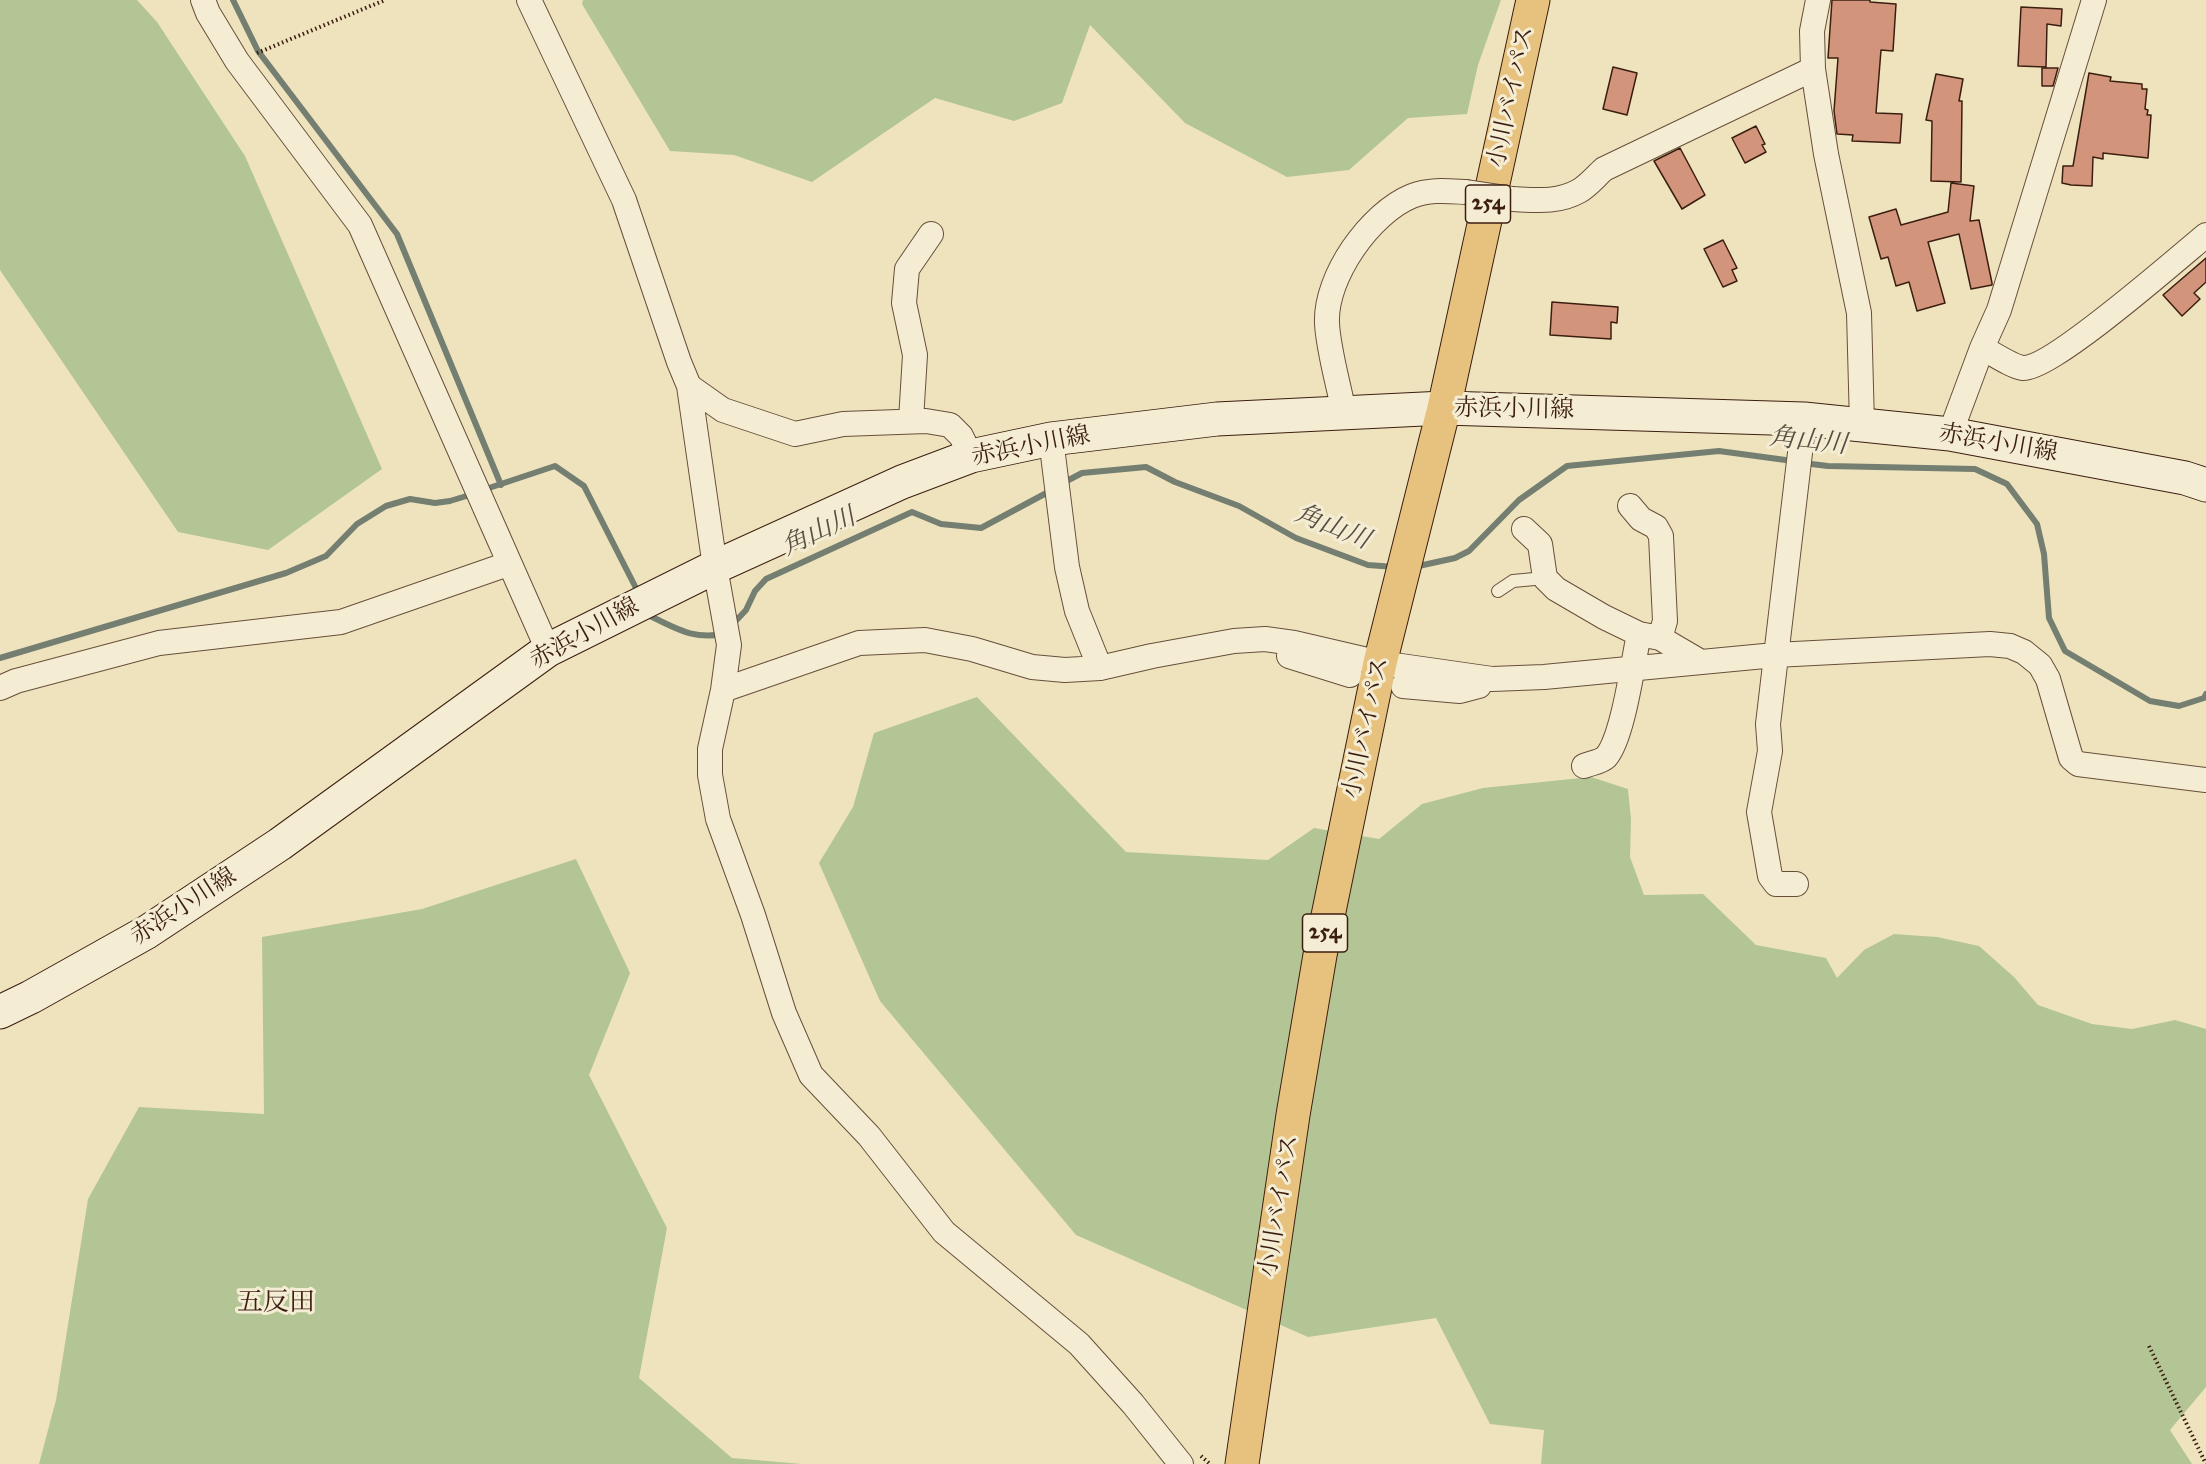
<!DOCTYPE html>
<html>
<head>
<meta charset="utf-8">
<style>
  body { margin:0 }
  canvas { display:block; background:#eee3bd }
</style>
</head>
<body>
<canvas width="2206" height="1464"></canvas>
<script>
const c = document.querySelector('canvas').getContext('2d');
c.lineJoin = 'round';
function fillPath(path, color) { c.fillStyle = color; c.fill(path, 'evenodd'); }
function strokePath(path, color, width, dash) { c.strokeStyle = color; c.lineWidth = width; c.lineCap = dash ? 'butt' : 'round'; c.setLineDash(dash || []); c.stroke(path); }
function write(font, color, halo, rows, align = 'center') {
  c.font = font + ' "IM FELL Great Primer","Noto Serif JP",serif'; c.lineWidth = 6; c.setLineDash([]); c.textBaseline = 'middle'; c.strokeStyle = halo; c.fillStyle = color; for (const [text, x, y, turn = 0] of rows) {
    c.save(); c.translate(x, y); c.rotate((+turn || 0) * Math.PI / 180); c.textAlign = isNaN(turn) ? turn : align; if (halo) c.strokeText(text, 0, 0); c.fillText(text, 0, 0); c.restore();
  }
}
const green = new Path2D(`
  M0,0H137L157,22L245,156L382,469L268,550L178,532L0,270Z
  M583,0H1501L1478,65L1467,114L1408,118L1349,170L1287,177L1185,123L1090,25L1062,103L1014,121L935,98L812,182L734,155L670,151L582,4Z
  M977,697L1126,852L1268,860L1314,828L1379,839L1422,804L1483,788L1591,777L1628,789L1631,819L1630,857L1644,895L1703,894L1756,945L1826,958L1837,978L1864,950L1894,934L1937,937L1979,946L2014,977L2038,1005L2092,1024L2132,1029L2175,1020L2206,1029V1387L2170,1430L2192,1464H1541L1544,1430L1490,1424L1436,1318L1308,1337L1076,1235L880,1001L819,863L853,807L874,733Z
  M576,859L630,973L589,1075L667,1228L639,1378L732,1458L802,1464H39L56,1400L88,1199L139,1107L264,1114L262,937L422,909Z`);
const stream = new Path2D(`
  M233,0L258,51L397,234L501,485
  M1803,463L1828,466L1975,469L2007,484L2037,524L2044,554L2049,618L2065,651L2150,701L2179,706L2204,698L2206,694
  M1063,483L1082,473L1146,467L1175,482L1239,506L1296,538L1368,565L1395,567
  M483,490L555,466L584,486L639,594
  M1414,567L1455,558L1469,551L1519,500L1567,466L1719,451L1793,461
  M648,611L650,616C676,628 693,640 723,634
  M732,625L746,610L755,591L766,579L912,512L941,524L981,528L1052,490
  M0,658L286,573L326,556L357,524L386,506L410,499L435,503L450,501L473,494`);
const building = new Path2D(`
  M1832,0H1870V2L1896,4L1893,51L1881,50L1876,113L1902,114L1900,143L1852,141L1853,135L1837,134L1834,111L1838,58H1828Z
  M2021,7L2062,9L2061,26L2047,24L2046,67L2018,66Z
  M1613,67L1637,73L1627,115L1603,109Z
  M2042,68H2058L2053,86H2042Z
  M2089,73L2111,77L2110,81L2142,84V89H2147L2145,109L2148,110L2147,115H2151L2148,158L2103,153V159L2093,157L2092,186L2071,185L2062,183L2063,166H2073Z
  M1936,74L1963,79L1959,101H1962L1961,182L1931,181L1932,121L1926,120Z
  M1756,126L1765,144L1762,145L1766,152L1745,163L1732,138Z
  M1680,148L1705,195L1682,209L1654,161Z
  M1951,183L1974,186L1970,221L1979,220L1992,283V285L1971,289L1959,234L1928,242L1945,303L1917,311L1909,282L1896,286L1888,257L1881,259L1869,217L1896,209L1901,225L1948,212Z
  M1723,240L1737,268L1732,270L1737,281L1723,287L1704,249Z
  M2206,258V282L2194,293L2200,299L2182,316L2163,295Z
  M1552,302L1618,307L1617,323L1611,322V339L1550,335Z`);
const path = new Path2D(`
  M257,53L385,0
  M2149,1346L2206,1464
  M1201,1456L1210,1464`);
const service = new Path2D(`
  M1498,591L1513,581L1545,578`);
const minor = new Path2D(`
  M203,0L208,13L237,61L360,225L548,650
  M529,0L624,200L679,362L689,386L723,410L795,434L843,424L926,421L950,425L961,436L971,456
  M1818,0L1812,31L1813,69L1826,154L1859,313L1862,424
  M1513,199C1535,200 1558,203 1579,191C1588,186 1596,176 1604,169L1813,69
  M1982,348C1992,353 2013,367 2023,368C2052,369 2177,259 2206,235
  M689,386L715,567L729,645L723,690L710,749V775L718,819L753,915L784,1013L811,1075L869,1136L944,1232L1079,1344L1133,1404L1181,1464
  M1344,413C1339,386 1328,349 1327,323C1325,277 1370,213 1412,196C1430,189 1447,191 1466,192
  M911,420L915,355L904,303L907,269L931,234
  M1950,434L1982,348L1999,310L2094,0
  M1051,439L1067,567L1077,611L1100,668
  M1630,506L1641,519L1656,527L1661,536L1665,621L1660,638
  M1524,529L1540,544L1545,578L1556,589L1604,617L1639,634L1660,638L1701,662
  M1289,656L1350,675
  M1403,686L1460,691L1479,686
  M0,688L16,681L159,643L341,622L508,564
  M723,690L859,643L925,640L972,649L1032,667L1065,670L1100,668L1152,656L1234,641L1265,639L1294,643L1380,663L1492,679L1544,677L1775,655L1990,644L2010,646L2024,652L2040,665L2048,679L2071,758L2078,764L2206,780
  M1584,766C1591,763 1601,762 1606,757C1623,738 1633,662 1639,634
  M1796,884H1776L1770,876L1759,812L1770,751L1768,724L1804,419`);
const secondary = new Path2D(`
  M0,1012L31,997L147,932L280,844L548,650L715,567L902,482L971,456L1051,439L1217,419L1444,408L1804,419L1950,434L2185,478L2206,485`);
const trunk = new Path2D(`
  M1242,1464L1293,1115L1320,955L1346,828L1380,663L1444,408L1533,0`);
const minorBridge = new Path2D(`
  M1466,192L1513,199`);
const shields = [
  [1488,204,45],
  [1325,933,45]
];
const shieldNames = [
  ["254",1488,204],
  ["254",1325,933]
];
const streetNames = [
  ["小川バイパス",1512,97,-78],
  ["赤浜小川線",1514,410,1],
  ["赤浜小川線",1998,444,10],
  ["赤浜小川線",1031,447,-11],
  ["赤浜小川線",585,634,-29],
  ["小川バイパス",1367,728,-78],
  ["赤浜小川線",184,907,-33],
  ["小川バイパス",1280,1206,-81]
];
const waterNames = [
  ["角山川",1808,442,6],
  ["角山川",1332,528,22],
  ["角山川",819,533,-25]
];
const neighbourhoodNames = [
  ["五反田",276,1304]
];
fillPath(green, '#b4c595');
strokePath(stream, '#747e71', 6);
fillPath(building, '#d2957c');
strokePath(building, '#3c1e10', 1.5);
strokePath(service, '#684f3b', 14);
strokePath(minor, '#684f3b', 26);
strokePath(secondary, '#3c1e10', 35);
strokePath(trunk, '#3c1e10', 35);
strokePath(path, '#3c1e10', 4, [1.5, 3]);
strokePath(service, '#f4edd4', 12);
strokePath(minor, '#f4edd4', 24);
strokePath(secondary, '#f4edd4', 33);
strokePath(trunk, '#e7c27e', 33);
strokePath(minorBridge, '#684f3b', 26, []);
strokePath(minorBridge, '#f4edd4', 24);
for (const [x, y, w] of shields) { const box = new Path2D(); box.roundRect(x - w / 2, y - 19, w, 38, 4.5); c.fillStyle = '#f4edd4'; c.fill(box); strokePath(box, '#3c1e10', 1.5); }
write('bold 22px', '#3c1e10', null, shieldNames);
write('24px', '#3c1e10', '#f4edd4', streetNames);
write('italic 26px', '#584e41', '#f4edd4', waterNames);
write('26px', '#3c1e10', '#f4edd4', neighbourhoodNames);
</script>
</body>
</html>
